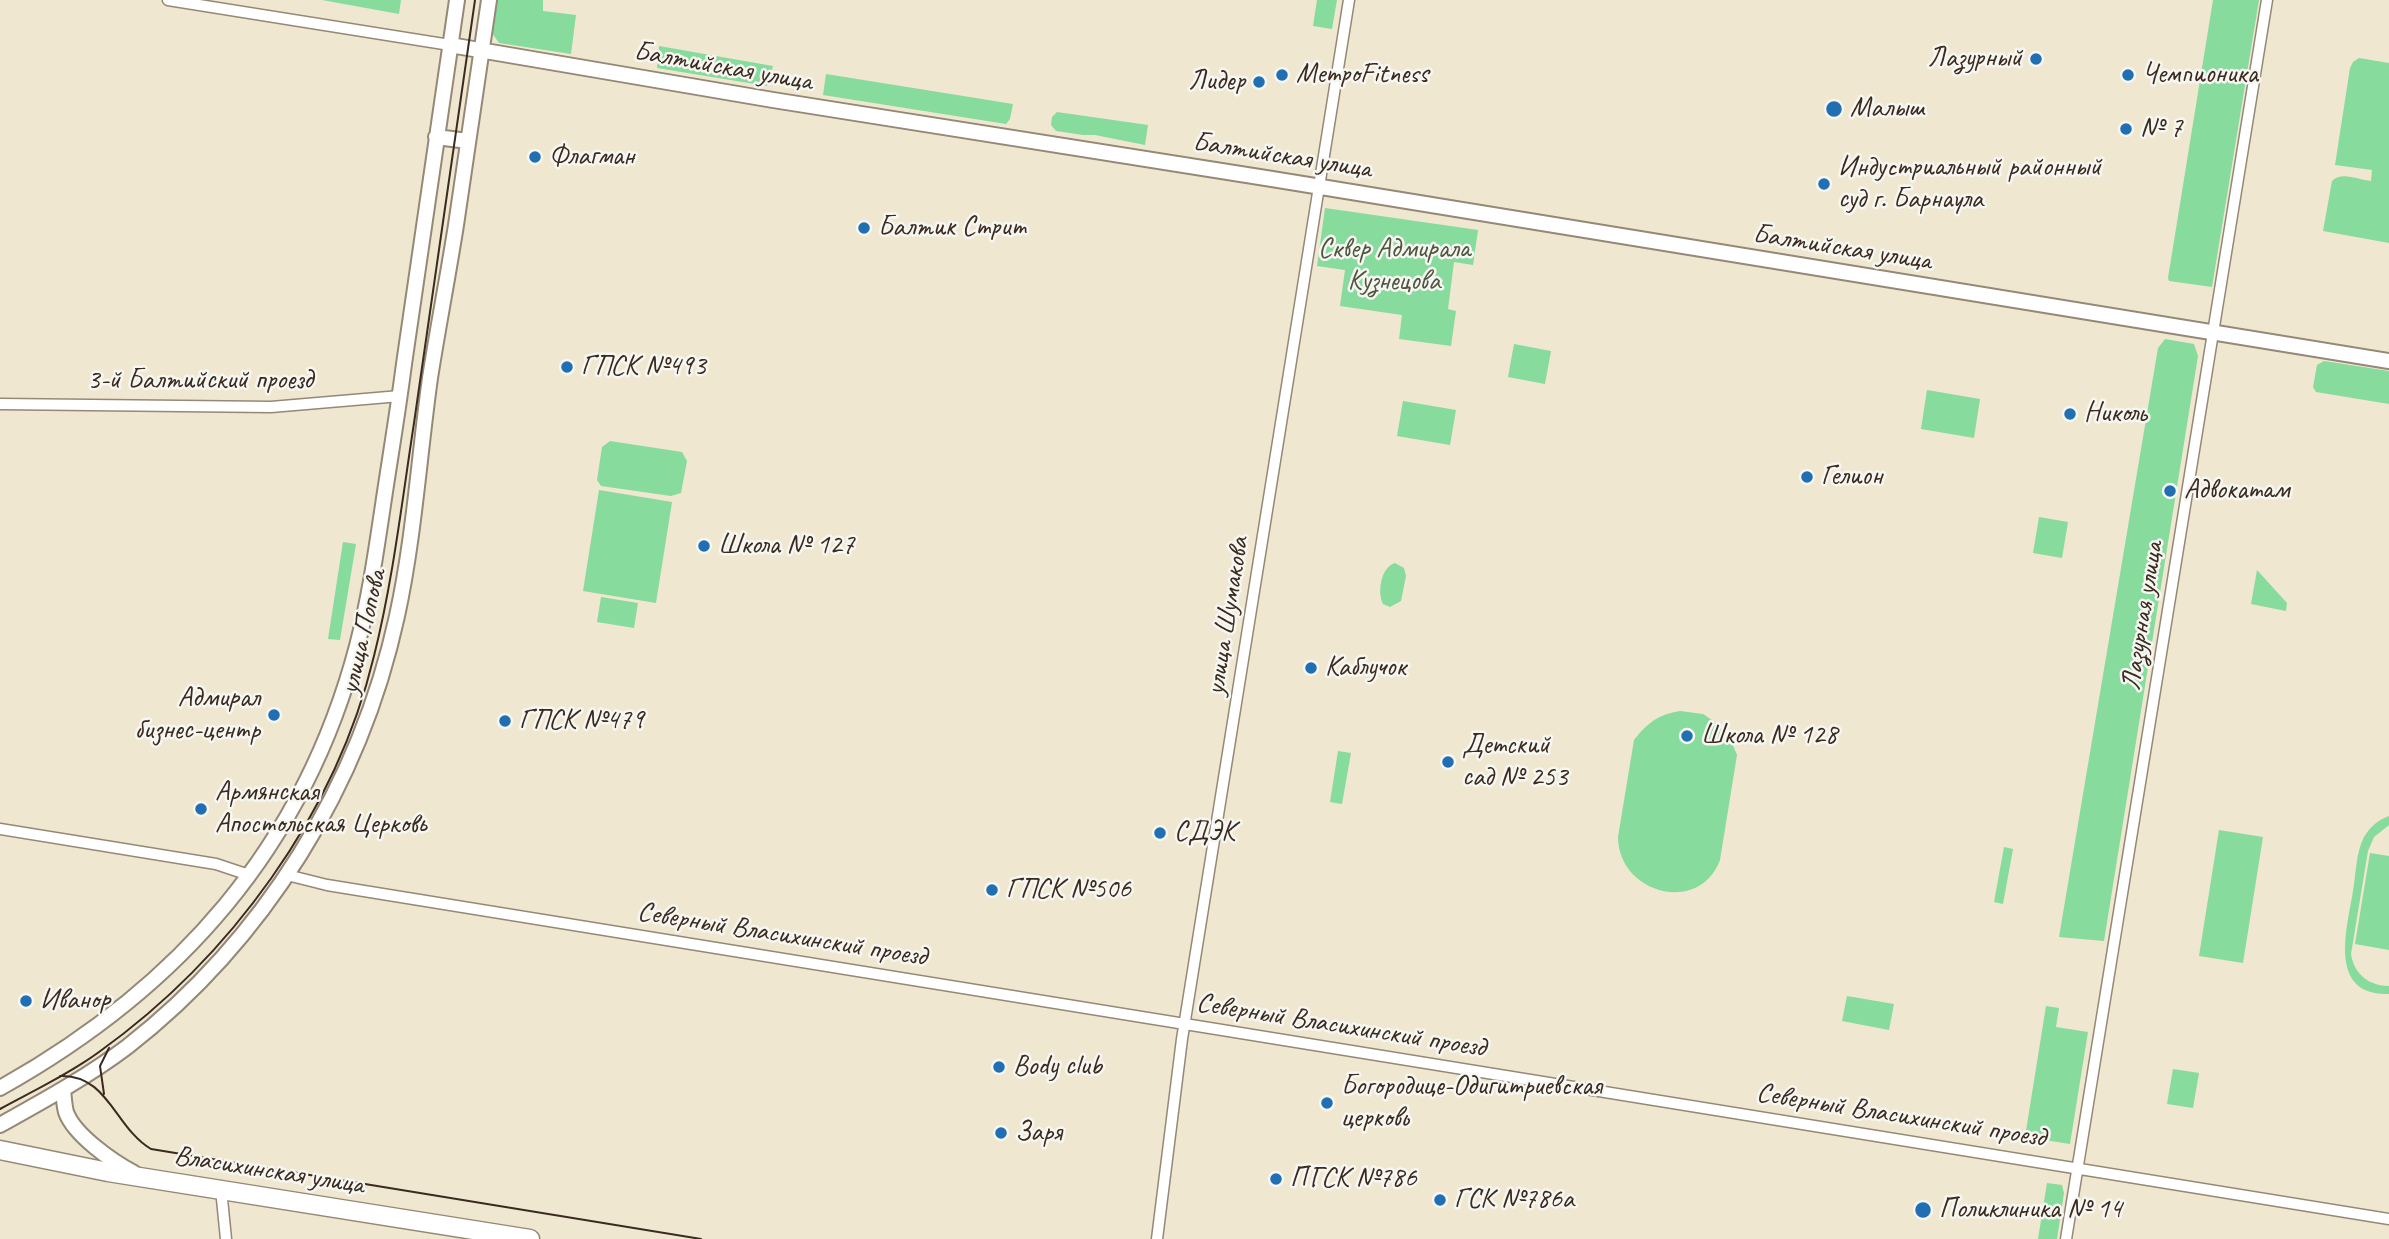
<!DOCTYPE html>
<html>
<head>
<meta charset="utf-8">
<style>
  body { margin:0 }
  canvas { display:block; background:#efe7d0 }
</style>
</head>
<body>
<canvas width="2389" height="1239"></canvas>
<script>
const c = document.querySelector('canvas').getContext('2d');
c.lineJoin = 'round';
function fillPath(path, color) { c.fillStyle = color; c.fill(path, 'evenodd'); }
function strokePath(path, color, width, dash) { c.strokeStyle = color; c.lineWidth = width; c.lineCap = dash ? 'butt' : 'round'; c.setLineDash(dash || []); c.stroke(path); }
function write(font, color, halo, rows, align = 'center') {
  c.font = font + ' Caveat,sans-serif'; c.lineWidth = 5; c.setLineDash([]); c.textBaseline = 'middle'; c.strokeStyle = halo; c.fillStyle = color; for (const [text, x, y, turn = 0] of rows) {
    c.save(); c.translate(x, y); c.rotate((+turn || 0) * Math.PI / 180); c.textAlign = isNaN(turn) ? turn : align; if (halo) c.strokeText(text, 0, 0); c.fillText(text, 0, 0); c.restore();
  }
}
const green = new Path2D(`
  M322,0H401L399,14Z
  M494,0H543V11L576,15L571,54L499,43L490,30Z
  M1317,0H1337L1332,29L1313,26Z
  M2213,0H2259L2212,287L2169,281L2168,278Z
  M659,46L773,66L767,86L657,68Z
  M2359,58L2389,63V243L2323,231L2332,181C2342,171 2358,180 2371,181L2372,170L2335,165L2350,68L2353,62Z
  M826,74L1013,104L1010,119L1006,124L823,95Z
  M1057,112L1148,125L1145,145L1095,135H1083L1056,131L1051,125L1052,117Z
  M1325,208L1478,230L1473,265L1454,262L1448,309L1456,311L1451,346L1399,339L1402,315L1340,306L1345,270L1317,266Z
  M2165,339L2194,344L2198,356L2104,941L2059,937L2158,348Z
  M1514,344L1551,351L1545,384L1508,377Z
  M2324,361L2389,371V404L2316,392L2313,387L2317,365Z
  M1927,390L1980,399L1974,438L1921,429Z
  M1403,401L1456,410L1450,445L1397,436Z
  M610,441L682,452L687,461L681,493L671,496L601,486L597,480L602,447Z
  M599,490L672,502L656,603L583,591Z
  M2039,517L2068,522L2062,558L2033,553Z
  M343,542L356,544L340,640L328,639Z
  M1395,563L1404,568L1406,576L1401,601L1390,607L1383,604C1377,592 1381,567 1395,563Z
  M2257,570L2287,603L2286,611L2251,604Z
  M601,597L638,603L634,628L597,622Z
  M1680,711L1703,714L1715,722L1730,738L1737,755L1720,860C1699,916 1618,893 1618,837L1634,740C1647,723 1659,714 1680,711Z
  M1338,751L1351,753L1342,804L1330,802Z
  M2389,816V825L2374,837L2368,851L2351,954C2354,974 2369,986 2389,986V994C2327,996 2347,928 2353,891C2356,874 2356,852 2364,837C2370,827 2378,820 2389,816Z
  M2219,830L2263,837L2243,963L2199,956Z
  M2004,847L2013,849L2003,904L1994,902Z
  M2370,853L2389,856V950L2355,944Z
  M1847,996L1894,1004L1889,1030L1842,1021Z
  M2046,1006L2059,1008L2056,1027L2088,1032L2070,1144L2025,1137Z
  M2173,1069L2199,1073L2193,1108L2167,1104Z
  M2047,1183L2062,1185L2064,1193L2057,1239H2038Z`);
const street = new Path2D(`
  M168,0L450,45
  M0,404L271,407L400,396
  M0,829L216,864L249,875
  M287,875L327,885L2389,1219
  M221,1189L226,1239
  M1157,1239L1182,1039L1349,0
  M2066,1239L2267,0`);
const secondary = new Path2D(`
  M450,45L773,100L1272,179L2389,361
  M436,137L468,141
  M0,1088C179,988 304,847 357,646C369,600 376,552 383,505C390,458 398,411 404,364C421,242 439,121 457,0
  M63,1090C64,1097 64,1105 66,1112C74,1135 113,1162 134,1173
  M0,1125C43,1101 87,1077 127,1047C264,940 360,786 397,616C414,538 419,457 430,378C438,327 448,276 456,225C467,150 478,75 489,0`);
const highway = new Path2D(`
  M0,1150L108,1172L530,1239`);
const tram = new Path2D(`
  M60,1076C108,1074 115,1128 151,1149L701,1239
  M104,1094L100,1066L109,1048
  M0,1109C33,1091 69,1074 99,1052C230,958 336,814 374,656C393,580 402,501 414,423C435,282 455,141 475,0`);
const markers = [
  [2036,59,7,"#1f6fb2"],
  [1282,75,7,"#1f6fb2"],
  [2128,75,7,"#1f6fb2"],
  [1259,82,7,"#1f6fb2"],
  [1834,109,9,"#1f6fb2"],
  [2126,129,7,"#1f6fb2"],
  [535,157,7,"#1f6fb2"],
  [1824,184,7,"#1f6fb2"],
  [864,228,7,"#1f6fb2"],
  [567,367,7,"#1f6fb2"],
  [2070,414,7,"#1f6fb2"],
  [1807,477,7,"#1f6fb2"],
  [2170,491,7,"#1f6fb2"],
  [704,546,7,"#1f6fb2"],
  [1311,668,7,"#1f6fb2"],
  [274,715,7,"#1f6fb2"],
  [505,721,7,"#1f6fb2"],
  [1687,736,7,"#1f6fb2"],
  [1448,762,7,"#1f6fb2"],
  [201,809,7,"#1f6fb2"],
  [1160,833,7,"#1f6fb2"],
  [992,890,7,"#1f6fb2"],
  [26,1001,7,"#1f6fb2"],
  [999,1067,7,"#1f6fb2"],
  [1327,1103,7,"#1f6fb2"],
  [1001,1133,7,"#1f6fb2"],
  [1276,1179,7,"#1f6fb2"],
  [1440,1200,7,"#1f6fb2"],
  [1923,1210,9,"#1f6fb2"]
];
const poiNames = [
  ["Лазурный",2022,59,"right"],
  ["МетроFitness",1296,75],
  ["Чемпионика",2142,75],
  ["Лидер",1245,82,"right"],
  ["Малыш",1850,109],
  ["№ 7",2140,129],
  ["Флагман",549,157],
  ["Индустриальный районный",1838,168],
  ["суд г. Барнаула",1838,200],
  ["Балтик Стрит",878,228],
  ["ГПСК №493",581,367],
  ["Николь",2084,414],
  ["Гелион",1821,477],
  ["Адвокатам",2184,491],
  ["Школа № 127",718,546],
  ["Каблучок",1325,668],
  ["Адмирал",260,699,"right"],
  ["бизнес-центр",260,731,"right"],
  ["ГПСК №479",519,721],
  ["Школа № 128",1701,736],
  ["Детский",1462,746],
  ["сад № 253",1462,778],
  ["Армянская",215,793],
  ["Апостольская Церковь",215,825],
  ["СДЭК",1174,833],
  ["ГПСК №506",1006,890],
  ["Иванор",40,1001],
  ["Body club",1013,1067],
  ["Богородице-Одигитриевская",1341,1087],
  ["церковь",1341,1119],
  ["Заря",1015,1133],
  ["ПГСК №786",1290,1179],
  ["ГСК №786а",1454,1200],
  ["Поликлиника № 14",1939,1210]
];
const streetNames = [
  ["Балтийская улица",723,67,10],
  ["Балтийская улица",1282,156,9],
  ["Балтийская улица",1842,248,9],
  ["3-й Балтийский проезд",200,381],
  ["улица Шумакова",1228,616,-81],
  ["Лазурная улица",2143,616,-81],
  ["улица Попова",364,632,-77],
  ["Северный Власихинский проезд",782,935,9],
  ["Северный Власихинский проезд",1341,1026,9],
  ["Северный Власихинский проезд",1901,1116,9],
  ["Власихинская улица",269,1171,9]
];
const parkNames = [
  ["Сквер Адмирала",1394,250],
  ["Кузнецова",1394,282]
];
fillPath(green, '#86db9d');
strokePath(street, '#958877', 13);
strokePath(secondary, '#958877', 18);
strokePath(highway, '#958877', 21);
strokePath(street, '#fff', 10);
strokePath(secondary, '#fff', 14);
strokePath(highway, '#fff', 18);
strokePath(tram, '#3b2a1e', 2);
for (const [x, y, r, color] of markers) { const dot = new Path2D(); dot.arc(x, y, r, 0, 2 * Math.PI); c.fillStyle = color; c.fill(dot); strokePath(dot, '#f6f6f2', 2.5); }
write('28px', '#3b2a1e', '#f6f6f2', poiNames, 'left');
write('28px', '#3b2a1e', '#f6f6f2', streetNames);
write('28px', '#4e563e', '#f6f6f2', parkNames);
</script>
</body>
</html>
